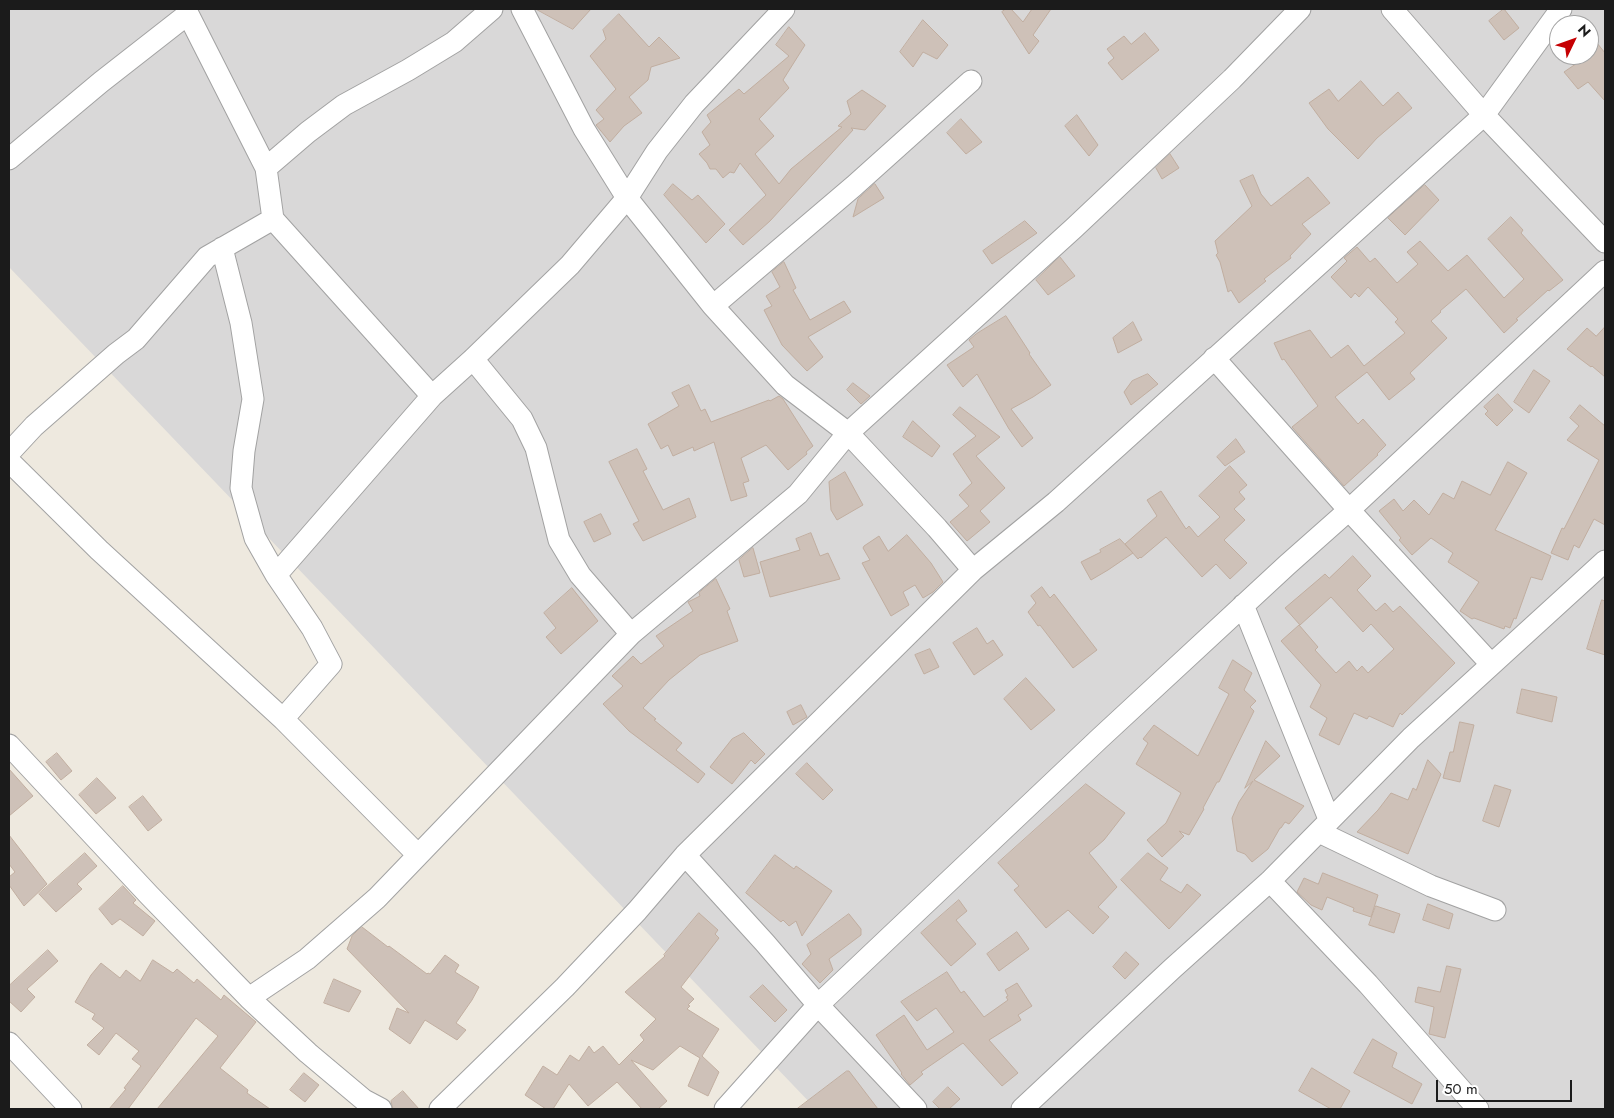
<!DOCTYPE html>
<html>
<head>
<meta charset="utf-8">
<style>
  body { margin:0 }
  #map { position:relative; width:1614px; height:1118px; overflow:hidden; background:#eee9df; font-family:Jost,sans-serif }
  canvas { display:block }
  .frame { position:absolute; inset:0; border:10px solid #1b1b1b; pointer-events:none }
  .north { position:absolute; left:1549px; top:15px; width:50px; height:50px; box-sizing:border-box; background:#fff; border:1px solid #a4a4a4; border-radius:50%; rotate:48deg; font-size:14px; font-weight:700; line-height:20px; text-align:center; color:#1b1b1b }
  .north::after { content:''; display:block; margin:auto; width:18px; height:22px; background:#c60002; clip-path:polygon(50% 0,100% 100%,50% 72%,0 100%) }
  .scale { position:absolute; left:1436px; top:1080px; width:136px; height:22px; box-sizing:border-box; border:2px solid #1b1b1b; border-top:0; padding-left:6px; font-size:15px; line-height:18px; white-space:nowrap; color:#1b1b1b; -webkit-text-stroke:4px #fff; paint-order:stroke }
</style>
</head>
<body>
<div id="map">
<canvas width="1614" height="1118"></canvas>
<div class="frame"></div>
<div class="north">N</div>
<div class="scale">50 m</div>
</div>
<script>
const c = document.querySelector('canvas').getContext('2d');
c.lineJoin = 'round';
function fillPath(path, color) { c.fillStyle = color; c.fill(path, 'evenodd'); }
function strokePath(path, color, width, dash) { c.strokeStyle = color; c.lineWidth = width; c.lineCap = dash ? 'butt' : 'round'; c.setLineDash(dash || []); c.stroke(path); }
const residential = new Path2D(`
  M9,9H1605V1109H816L9,267ZM1559,25H1589V55H1559Z`);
const building = new Path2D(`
  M536,9H591L573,29Z
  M1006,9H1011L1023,22L1032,9H1051L1033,35L1039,41L1029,54L1002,12Z
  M1504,9L1519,28L1504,40L1489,21Z
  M619,14L649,47L659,37L680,58L651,67L648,80L629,97L642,113L624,126L610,142L596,125L604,119L596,110L616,89L590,56L606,39L603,30Z
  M923,20L948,45L937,59L923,52L913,67L900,52Z
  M789,27L805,45L783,80L789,88L759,119L774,136L755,154L779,184L791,169L842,127L838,126L851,114L847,101L862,90L886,106L865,130L851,128L853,130L770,221L743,245L729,230L766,195L740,163L734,173L730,172L723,178L716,169H710L707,163L699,154L710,145L702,132L711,122L707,115L739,89L744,94L789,56L776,45Z
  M1145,33L1159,50L1122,80L1108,63L1114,58L1107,49L1124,36L1131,44Z
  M1589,33L1605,53V101L1588,82L1578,89L1564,72L1589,55Z
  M1361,81L1383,106L1398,92L1412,108L1377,138L1358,159L1328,129L1309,103L1329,89L1338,101Z
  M1077,115L1098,145L1089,156L1065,126Z
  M961,119L982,142L966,154L947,133Z
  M1170,154L1179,168L1162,179L1156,168Z
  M1253,175L1261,194L1271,206L1308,177L1330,203L1302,224L1311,234L1290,256L1291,258L1264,279L1266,281L1239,303L1231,290L1228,292L1220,262L1216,255L1218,253L1215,241L1252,206L1240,181Z
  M673,184L692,200L698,195L725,224L706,243L664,195Z
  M875,184L884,198L853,217L858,199Z
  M1425,185L1439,200L1405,235L1388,218Z
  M1511,217L1523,230L1521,233L1563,280L1549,291L1548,290L1516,319L1518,320L1504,333L1466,289L1440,311L1441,312L1431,321L1447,338L1410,373L1415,379L1389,400L1367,372L1335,397L1358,424L1363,419L1386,445L1377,454L1378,455L1344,486L1292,427L1318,406L1284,359L1282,360L1274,343L1310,330L1331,358L1348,345L1364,366L1405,333L1395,322L1398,319L1368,287L1359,297L1355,293L1351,298L1331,277L1347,261L1344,258L1357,247L1370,262L1375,258L1397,283L1418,264L1407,252L1420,241L1448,271L1467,255L1504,298L1524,279L1488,239Z
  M1025,221L1037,233L992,264L983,251Z
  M1060,257L1075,276L1048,295L1036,280Z
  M784,262L796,288L793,290L810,320L844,301L851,312L808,337L823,357L807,371L782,345L764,310L772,306L766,296L780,287L772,272Z
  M1006,316L1030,353L1029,354L1051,385L1033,397L1011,409L1033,438L1022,447L1009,429L977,374L963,387L947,365L974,347L969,340L976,334Z
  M1133,322L1142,340L1118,353L1113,338Z
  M1605,327V377L1592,366L1591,367L1567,349L1587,328L1596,336Z
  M1534,370L1550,381L1529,413L1514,402Z
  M1148,374L1158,384L1131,405L1124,392L1132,381Z
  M853,383L870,396L861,404L847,390Z
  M689,385L701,411L705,409L711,422L769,400L770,401L779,396L783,399L813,446L806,452L807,454L788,470L766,445L741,458L749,481L743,483L747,496L731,501L714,442L694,451L693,447L673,456L668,445L661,449L648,424L679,406L672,393Z
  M1498,394L1513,410L1497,426L1485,414L1488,411L1484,407Z
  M1580,405L1605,426V525L1594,519L1579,548L1574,545L1568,560L1551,553L1562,528L1564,529L1599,460L1567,440L1579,426L1570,418Z
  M960,407L1000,437L976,456L1005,488L980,511L990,522L967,541L950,522L969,506L959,495L972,483L953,454L976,436L953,415Z
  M913,421L940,446L932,457L903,437Z
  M1236,439L1245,452L1225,466L1217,457Z
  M637,449L647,469L643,471L663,510L689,498L696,517L643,541L633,524L639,521L609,462Z
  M1508,462L1527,473L1495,530L1551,556L1542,580L1531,577L1516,619L1514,618L1510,628L1505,626L1504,629L1474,618L1472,619L1460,611L1479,582L1448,562L1453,553L1431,538L1412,555L1399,540L1401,538L1379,511L1394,499L1403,511L1414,500L1429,515L1443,493L1454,499L1462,481L1490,495Z
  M1230,466L1247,485L1239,492L1245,499L1234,509L1245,520L1224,540L1247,563L1230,579L1216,564L1202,577L1166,537L1141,558L1140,557L1138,559L1125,544L1157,516L1147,500L1161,491L1186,529L1189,526L1198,537L1220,517L1199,496Z
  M845,472L863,505L837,520L831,510L829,482Z
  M601,514L611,534L594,542L584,522Z
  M811,533L820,556L828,553L840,579L770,597L760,562L800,550L796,539Z
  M907,535L931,563L943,582L933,592L923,598L915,585L903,592L909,605L891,616L862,563L870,560L863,548L864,546L879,536L888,551Z
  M1120,539L1133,553L1108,570L1091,580L1081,562L1101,552L1100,550Z
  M753,548L760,573L744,577L739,560Z
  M1353,556L1371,576L1357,590L1376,611L1385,603L1393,612L1400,606L1455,663L1402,715L1400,713L1393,727L1369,716L1367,719L1354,713L1339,745L1319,735L1327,718L1310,707L1321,685L1281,641L1299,625L1318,647L1315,650L1336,673L1349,661L1357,671L1362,666L1368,673L1394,649L1371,624L1363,632L1331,597L1300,625L1285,608L1325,574L1329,578Z
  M716,579L730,609L727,611L738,641L700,655L669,680L643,708L656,719L654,720L682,743L676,750L705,774L698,783L629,731L603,704L623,686L612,676L633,656L641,664L664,646L656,636L693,611L688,602L700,596L699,593Z
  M1042,587L1050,598L1054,594L1097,650L1073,668L1040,625L1038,626L1028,612L1036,603L1031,596Z
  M572,588L598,621L561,654L546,637L556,628L544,613Z
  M1602,600L1605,601V655L1587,649Z
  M977,628L987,644L993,640L1003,655L974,675L953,643Z
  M930,649L939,667L924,674L915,655Z
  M1233,660L1252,673L1244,690L1256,701L1250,707L1254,711L1219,782H1217L1203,808L1204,809L1189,835L1179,831L1184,836L1162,857L1147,840L1166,823L1181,793L1136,764L1148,743L1143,739L1154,725L1198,756L1229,694L1219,688Z
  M1026,678L1055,710L1031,730L1004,699Z
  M1522,689L1557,697L1552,722L1517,713Z
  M801,705L807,717L793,725L787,712Z
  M1460,722L1474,725L1460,782L1443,778L1450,752H1453Z
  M744,733L765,754L755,764L751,760L732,784L710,767L732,739Z
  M1266,741L1280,756L1254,780L1304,806L1289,824L1285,822L1281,828H1280L1268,849L1252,862L1245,854L1237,851L1232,818L1239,802L1253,781L1245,788Z
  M57,753L72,771L61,780L46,762Z
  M1428,760L1441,774L1408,854L1357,832L1378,810L1391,793L1408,800L1413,788L1416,790Z
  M807,763L833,790L823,800L796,774Z
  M9,769L33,796L9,816Z
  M97,778L116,798L96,814L79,795Z
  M1086,784L1125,813L1104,840L1089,853L1117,887L1098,907L1109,917L1093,934L1068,910L1046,928L1014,890L1019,886L998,863Z
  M1495,785L1511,790L1499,827L1483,821Z
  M143,796L162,820L148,831L129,807Z
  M9,835L47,884L24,906L9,885V877L15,872L9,864Z
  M85,853L97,866L77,884L82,889L56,912L39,894Z
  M1148,853L1168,868L1160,880L1181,893L1187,884L1201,895L1169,929L1121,880Z
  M775,855L794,869L796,866L832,891L802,936L796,921L789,926L783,920L781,922L746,893Z
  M1323,873L1378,895L1371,917L1353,911L1354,908L1327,897L1322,910L1311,905L1297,892L1304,878L1318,884Z
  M123,886L136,900L133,903L155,921L143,936L120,919L112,925L99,909Z
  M959,900L967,911L956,920L976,944L951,966L921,933Z
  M1428,904L1453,914L1449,929L1423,920Z
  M1376,906L1400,914L1394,933L1369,925Z
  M699,913L718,930L715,934L719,938L681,987L694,999L688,1005L690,1006L687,1009L719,1029L702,1056L719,1072L708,1096L688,1086L700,1058L680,1046L653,1070L631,1060L667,1101L658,1109H642L617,1082L588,1106L569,1084L553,1109H546L525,1095L543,1066L557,1075L570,1055L579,1061L589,1046L594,1053L603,1046L619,1065L644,1040L640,1035L656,1019L625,992L665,956L664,955Z
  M849,914L861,929V935L829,959L833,970L820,983L802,964L811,954L807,945Z
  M362,927L388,947L389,946L427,974L428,973L430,974L445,955L459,965L455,972L479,987L472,1000L456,1023L466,1030L457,1040L425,1020L410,1044L389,1029L397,1008L409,1013L347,949L352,936Z
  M1017,932L1029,949L999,971L987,954Z
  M48,950L58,961L27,989L35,997L21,1012L9,1001V986Z
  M1126,952L1139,964L1125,979L1113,967Z
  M153,960L173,973L177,969L194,983L197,979L221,1000L224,995L256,1022L220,1068L248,1090L247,1093L270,1109H157L218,1036L196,1018L128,1109H109L126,1089L124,1088L141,1066L132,1059L139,1051L116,1033L99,1055L87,1045L104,1028L92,1019L95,1014L75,1002L91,975L101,963L120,978L126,970L140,981Z
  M1447,966L1461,969L1445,1038L1429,1034L1434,1007L1415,1002L1418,987L1440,992Z
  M947,972L961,993L964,991L984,1017L1008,1000L1006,997L1008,996L1005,990L1017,983L1032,1006L1018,1015L1021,1020L989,1040L1018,1073L1002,1086L963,1043L921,1072L923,1074L910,1085L901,1074L902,1073L876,1035L904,1015L927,1050L954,1032L936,1008L917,1021L901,1002Z
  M334,979L361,991L349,1012L324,1003Z
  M763,985L787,1010L775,1022L750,997Z
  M1373,1039L1397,1053L1392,1067L1422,1084L1412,1104L1354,1073Z
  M1312,1068L1350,1091L1340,1109H1331L1299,1091Z
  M847,1071H849L878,1109H797Z
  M304,1073L319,1085L305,1102L290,1090Z
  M948,1087L960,1099L949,1109H940L933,1102Z
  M403,1091L419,1109H393L391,1101Z`);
const minor = new Path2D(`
  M522,9L584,129L627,198L713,306L785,385L848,433L937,528L973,570
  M1392,9L1484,115L1605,242
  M9,159L101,82L188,14L266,168
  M222,248L241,323L253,399L244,451L241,488L255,538L276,575L312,628L331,664L283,719
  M713,306L854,186L971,81
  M1214,358L1349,510L1491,664
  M473,359L522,419L536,448L559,540L580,575L631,634
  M432,396L273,219L266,168L308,132L344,105L408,70L454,42L492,9
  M9,453L34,426L116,354L136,339L207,257L273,219
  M9,461L99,550L283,719L418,855
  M276,575L432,396L473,359L570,265L627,198L657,151L694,104L784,9
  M1243,605L1329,819
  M9,745L149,895L249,998L308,1053L364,1100L381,1109
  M1319,832L1431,886L1495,910
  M685,855L765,943L818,1005L916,1109
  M1270,881L1368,984L1478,1109
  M249,998L307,959L377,898L631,634L798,494L848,433L1074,228L1232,79L1300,9
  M9,1043L71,1109
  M440,1109L565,987L637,911L685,855L973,570L1056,502L1484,115L1561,9
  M725,1109L818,1005L1099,739L1287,565L1349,510L1605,271
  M1022,1109L1173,968L1270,881L1411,738L1605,561`);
fillPath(residential, '#d9d8d8');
fillPath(building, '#cec1b8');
strokePath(building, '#c1aea0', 1);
strokePath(minor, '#a2a2a2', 23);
strokePath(minor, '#fff', 21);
</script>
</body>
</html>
